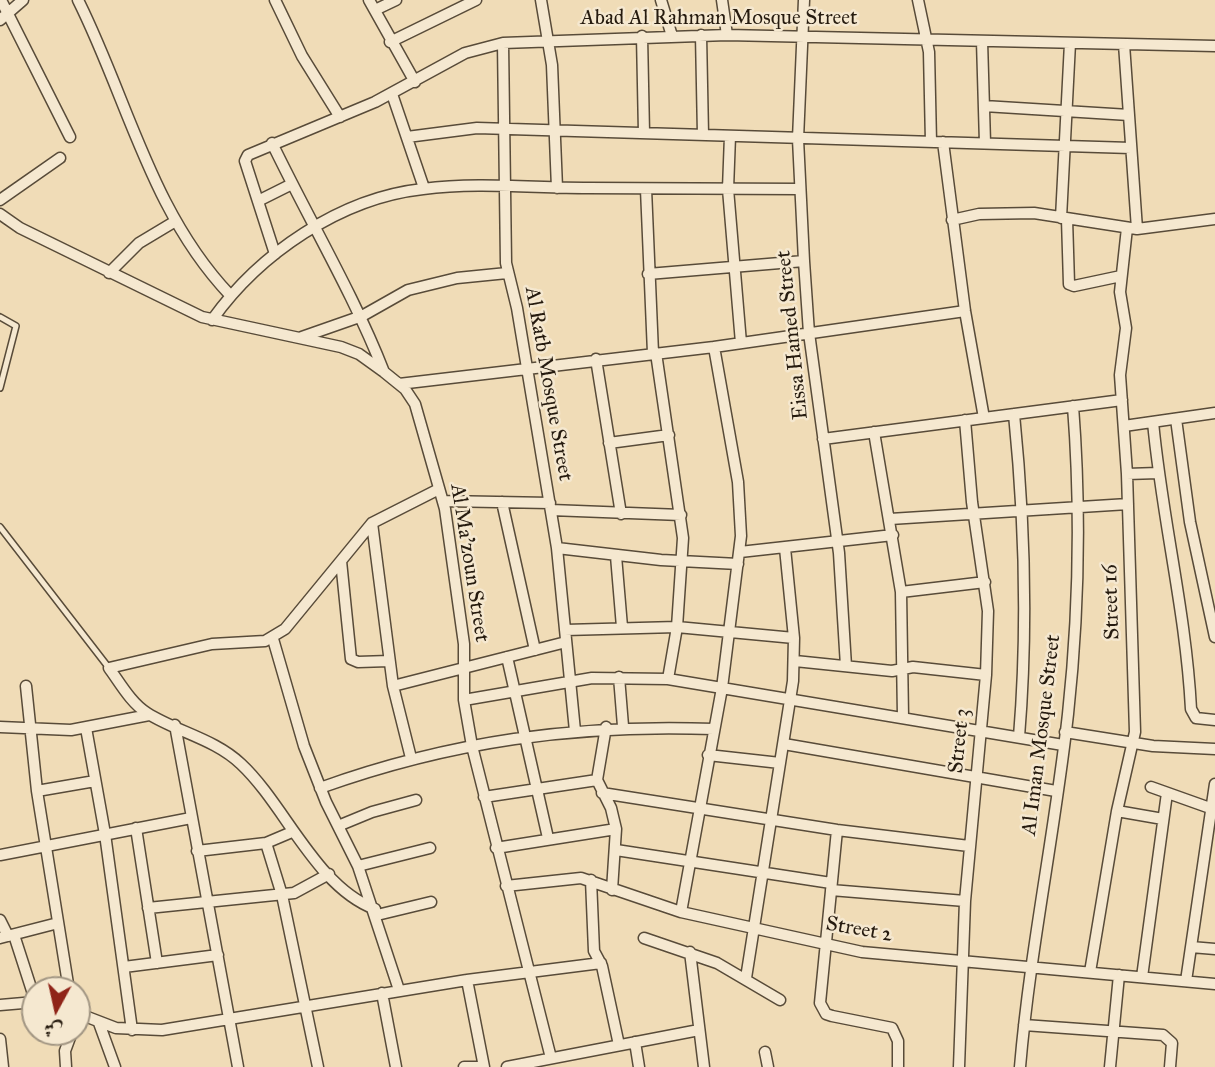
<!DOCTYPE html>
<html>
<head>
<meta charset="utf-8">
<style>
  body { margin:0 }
  #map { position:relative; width:1215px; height:1067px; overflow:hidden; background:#f0dcb7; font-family:"IM FELL Great Primer",Amiri,serif }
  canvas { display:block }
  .north { position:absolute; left:21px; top:976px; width:70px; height:70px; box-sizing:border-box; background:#f5e8d0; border:2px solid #a29683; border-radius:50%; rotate:188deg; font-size:19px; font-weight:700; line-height:28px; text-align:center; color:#261b0f }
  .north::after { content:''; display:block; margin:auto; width:24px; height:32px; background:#8f2418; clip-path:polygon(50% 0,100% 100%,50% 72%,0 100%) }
</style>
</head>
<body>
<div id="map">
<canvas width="1215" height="1067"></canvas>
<div class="north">ش</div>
</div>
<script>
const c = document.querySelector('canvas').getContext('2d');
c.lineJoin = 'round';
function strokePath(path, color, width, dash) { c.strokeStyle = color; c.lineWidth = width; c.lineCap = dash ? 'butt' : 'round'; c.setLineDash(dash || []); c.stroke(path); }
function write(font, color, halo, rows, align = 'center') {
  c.font = font + ' "IM FELL Great Primer",serif'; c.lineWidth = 5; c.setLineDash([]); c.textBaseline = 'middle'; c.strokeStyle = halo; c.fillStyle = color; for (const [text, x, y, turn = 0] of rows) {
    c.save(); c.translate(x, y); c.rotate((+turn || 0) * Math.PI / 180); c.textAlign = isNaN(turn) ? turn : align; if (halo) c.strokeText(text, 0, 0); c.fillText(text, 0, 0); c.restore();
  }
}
const lane = new Path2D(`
  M0,317L16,326L0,388
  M0,527L109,668`);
const street = new Path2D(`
  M1,0L70,137
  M78,0C128,100 151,212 230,295
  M275,0L302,56L340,117
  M369,0L415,82
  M541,0L552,65L557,188
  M661,0L672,36
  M722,0L727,35
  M804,0L798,139L804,261L809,333L839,553L846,666
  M918,0L929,52L931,142
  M375,10L396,0
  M0,20L23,0
  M701,35L703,135
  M642,36L644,133
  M982,41L985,143
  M390,42L476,0
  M503,43L506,263L517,308L557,548L575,731
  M1124,44L1137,229
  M392,94L424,188
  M984,106L1129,115
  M730,136L728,189L741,343
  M407,137L477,128L1131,148
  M943,142L965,311L984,418
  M272,143C309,220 353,293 384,372
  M646,189L653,353
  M0,200L60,158
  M258,201L292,184
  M0,214L20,228L202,317L341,347L359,354L384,372L405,389L415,404L445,509L464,644V700L472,746L551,1058
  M1061,218L1070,43
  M1067,219L1069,284L1074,286L1121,276
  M952,220L979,214L1034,213L1137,229L1215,219
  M275,254L245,161L248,155L375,102L465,53L503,43L727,35L1215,46
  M109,273L139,243L174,222
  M648,274L804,261
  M212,320C259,254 340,198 423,189C477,182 533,188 588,188C658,189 729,189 800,189
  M302,337L362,316L408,290L457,278L507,273
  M656,353L683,538L677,627L668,679
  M596,359L621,514
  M399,384L714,347L965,311
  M1014,414C1025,523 1028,628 1019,737
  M1176,419L1190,522L1215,637
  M1153,422C1162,519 1186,612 1191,709L1196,718L1215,720
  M1124,426L1215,413
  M874,432L901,592L903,717
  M823,439L1122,400
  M609,443L669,435
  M1127,474L1158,473
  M443,501L550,503
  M502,502L535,650
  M551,510L681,515
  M890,519L1128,504
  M372,523L393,686L411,758
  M557,548L661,560L738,564
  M740,552L893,535
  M616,556L622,627
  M341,561L351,659L358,662L389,661
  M901,592L985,582
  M565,630L677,627L794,638
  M273,639L304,746L326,802L358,866L399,990
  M507,657L548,838
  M795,661L892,671L913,667L986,675
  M619,677L623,726
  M26,686L37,791L69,990
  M393,686L566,642
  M464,700L592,678L668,679L1063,745
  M175,725L238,1067
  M0,727L71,730L149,715
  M606,727L597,780L611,808L616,829L612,890
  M86,728L105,834L132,1030
  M1065,732L1153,746L1215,749
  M784,744L1056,791
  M708,755L780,763
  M1151,787L1210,808
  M320,788C451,741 576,724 714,729
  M37,791L95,781
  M602,793L837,830L969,846
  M484,797L597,780
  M1117,811L1163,819
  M338,826L372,812L416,800
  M136,828L157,963
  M837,830L820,1003L826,1014L832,1016L892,1028L898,1041V1067
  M266,843L282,895L318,1067
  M496,848L616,829
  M616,850L831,883
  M197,851L266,843L292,832
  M0,855L191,818
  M358,866L430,848
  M591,880L594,951L602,966L619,1045
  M506,886L581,878L681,912L862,952L1215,984
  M831,890L965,901
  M148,908L294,893L329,874
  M375,909C316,887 285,805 241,764C215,739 177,732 147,713C131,703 120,683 109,668L212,644L265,641L285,629L372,523L439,489
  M681,912L722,688L741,536L738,482L714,347
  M377,915L431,902
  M0,920L8,936
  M14,935L35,1000
  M0,938L58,923
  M644,938L717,963L780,1000
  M1191,947L1215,949
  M690,952L704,1067
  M124,967L218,955
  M1090,972L1117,811L1135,732L1127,474L1120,375L1126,328L1120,292L1127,228
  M1142,977L1167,793
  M746,978L793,681L794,638L785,548
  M467,980L484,1067
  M1186,981L1215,784
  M382,993L396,1067
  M0,1005L35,1002
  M77,1013L116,1028L162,1030L467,980L601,963
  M99,1023L115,1067
  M1024,1025L1163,1035L1172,1043L1170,1067
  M0,1039L3,1067
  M635,1042L639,1067
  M765,1052L768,1067
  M66,1067L65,1051L72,1032
  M464,1067H480
  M507,1067L699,1030
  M959,1067L965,901L986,675L988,611L972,502L965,420
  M1020,1067C1030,949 1055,832 1068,714C1079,612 1081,509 1073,406
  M1110,1067L1119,975`);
const streetNames = [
  ["Abad Al Rahman Mosque Street",719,19],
  ["Eissa Hamed Street",793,335,-96],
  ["Al Ratb Mosque Street",548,384,80],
  ["Al Ma'zoun Street",469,563,81],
  ["Street 16",1112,602,-92],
  ["Al Iman Mosque Street",1042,735,-83],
  ["Street 3",960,741,-84],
  ["Street 2",859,930,10]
];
strokePath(lane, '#584b39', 8);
strokePath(street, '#584b39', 13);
strokePath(lane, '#f5e8d0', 5);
strokePath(street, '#f5e8d0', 10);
write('21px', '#261b0f', '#f5e8d0', streetNames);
</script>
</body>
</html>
